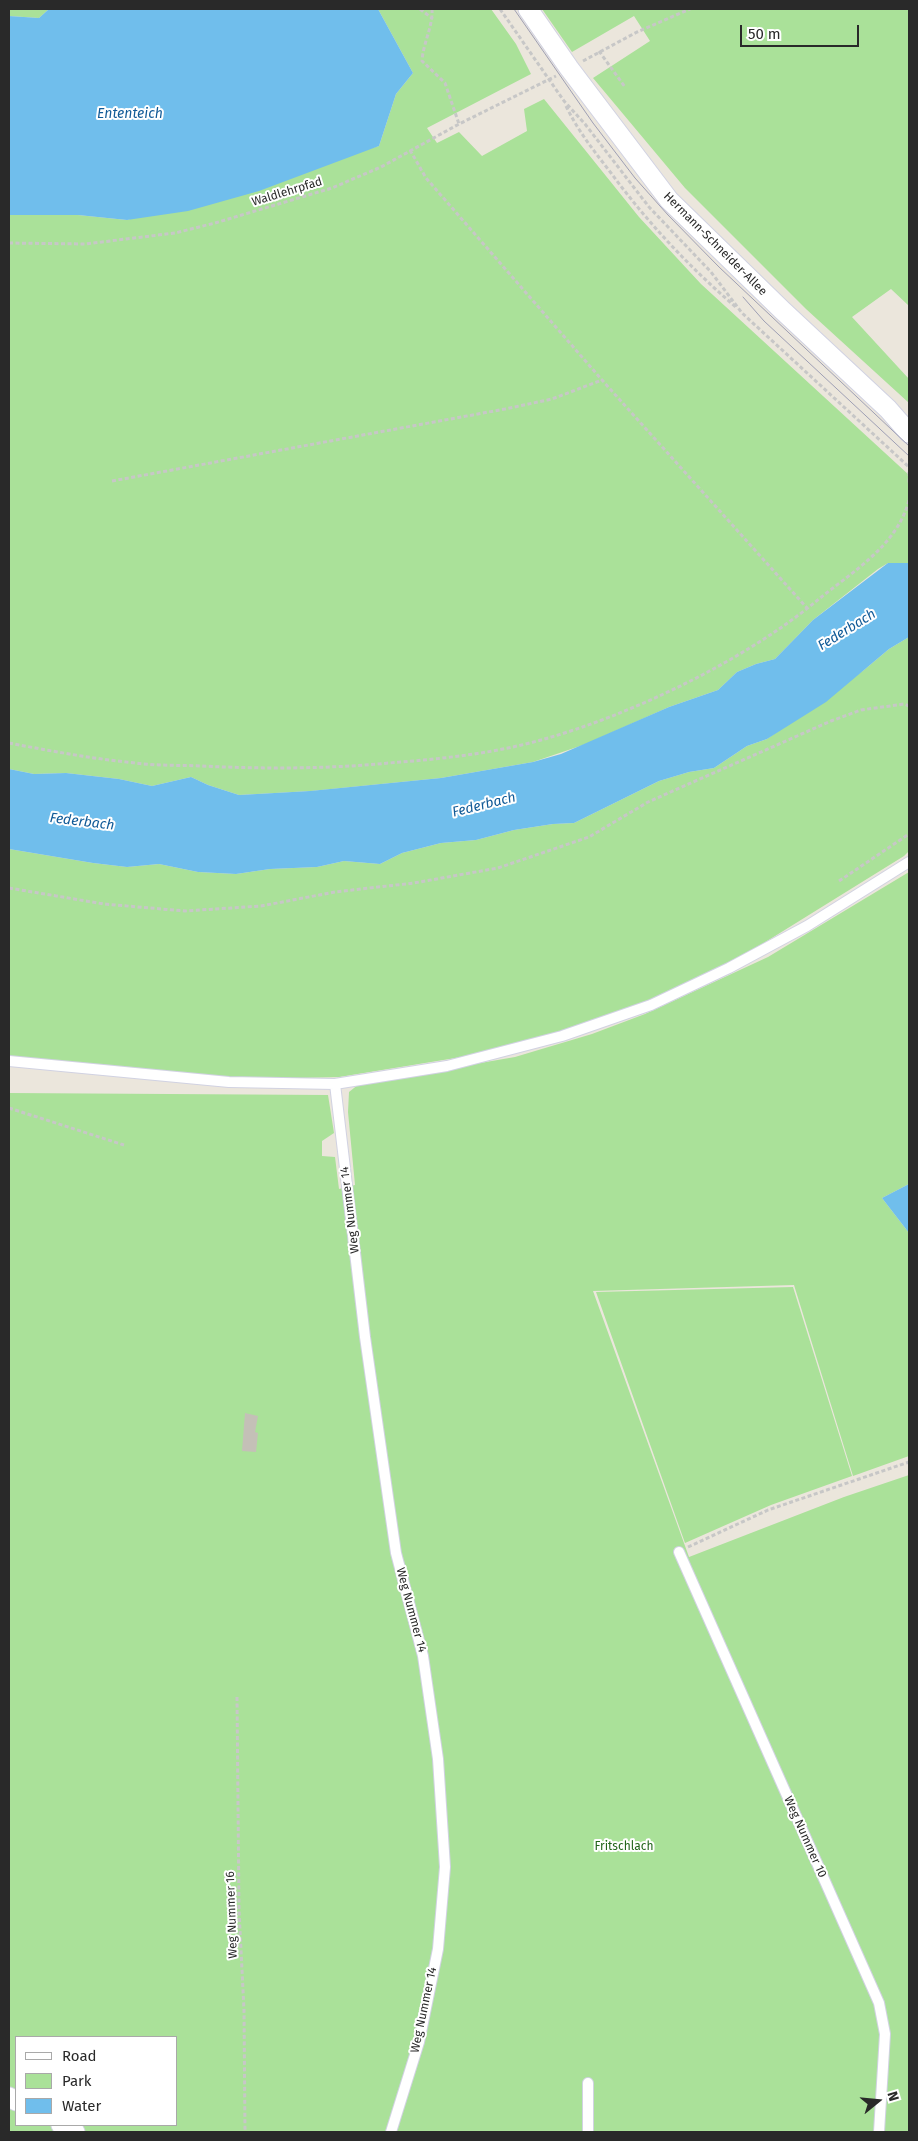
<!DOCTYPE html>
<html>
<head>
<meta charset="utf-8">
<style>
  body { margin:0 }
  #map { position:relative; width:918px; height:2141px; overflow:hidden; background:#ebe6dc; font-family:"Fira Sans",sans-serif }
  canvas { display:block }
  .frame { position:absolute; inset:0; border:10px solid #292929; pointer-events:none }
  .legend { position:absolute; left:15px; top:2036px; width:162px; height:90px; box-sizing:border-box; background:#fff; border:1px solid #a9a9a9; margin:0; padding:6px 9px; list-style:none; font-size:15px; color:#292929 }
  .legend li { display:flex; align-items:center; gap:10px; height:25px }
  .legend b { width:25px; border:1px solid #a9a9a9 }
  .north { position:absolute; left:853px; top:2076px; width:50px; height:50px; -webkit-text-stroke:4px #fff; paint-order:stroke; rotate:73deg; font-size:14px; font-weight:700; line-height:20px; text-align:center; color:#292929 }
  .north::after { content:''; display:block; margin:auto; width:18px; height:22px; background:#292929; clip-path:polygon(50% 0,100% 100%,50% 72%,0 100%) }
  .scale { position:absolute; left:740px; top:25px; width:119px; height:22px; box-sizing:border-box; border:2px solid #292929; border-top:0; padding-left:6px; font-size:15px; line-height:18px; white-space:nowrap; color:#292929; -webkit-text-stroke:4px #fff; paint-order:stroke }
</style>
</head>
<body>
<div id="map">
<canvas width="918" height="2141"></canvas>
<div class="frame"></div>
<ul class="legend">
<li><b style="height:6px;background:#fff"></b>Road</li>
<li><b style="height:14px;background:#aae199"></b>Park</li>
<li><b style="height:14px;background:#70beec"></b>Water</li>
</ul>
<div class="north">N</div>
<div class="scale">50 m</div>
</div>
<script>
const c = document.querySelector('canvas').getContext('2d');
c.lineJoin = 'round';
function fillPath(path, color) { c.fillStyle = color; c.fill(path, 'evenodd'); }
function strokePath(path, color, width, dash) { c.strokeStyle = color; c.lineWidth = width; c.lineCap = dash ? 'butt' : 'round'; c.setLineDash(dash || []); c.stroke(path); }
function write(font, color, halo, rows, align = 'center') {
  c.font = font + ' "Fira Sans",sans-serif'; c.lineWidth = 4; c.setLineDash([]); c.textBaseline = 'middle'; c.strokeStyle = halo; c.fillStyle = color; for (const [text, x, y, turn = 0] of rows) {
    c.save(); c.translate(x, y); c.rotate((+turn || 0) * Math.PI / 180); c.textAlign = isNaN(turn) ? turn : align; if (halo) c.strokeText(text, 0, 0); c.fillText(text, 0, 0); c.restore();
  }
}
const green = new Path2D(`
  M9,9H49L39,18L9,16Z
  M378,9H491L516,44L531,74L427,128L437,143L459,132L482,156L527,131L524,109L544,99L639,217L701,284L909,475V563H888L878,569L813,620L775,659L756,664L737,672L718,690L669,707L586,744L533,762L441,778L311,791L239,795L208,785L191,777L152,786L119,779L66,773L34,774L9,769V215H78L127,220L379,146L396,94L413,73Z
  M542,9H909V306L891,289L852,317L909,379V403L806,309L685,188L593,78L650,41L634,16L572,52Z
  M909,637V851L904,856L738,959L645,1003L575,1028L480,1054L339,1077L261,1079L182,1074L9,1056V849L93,863L127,867L159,864L198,872L236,874L270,869L317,867L344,861L380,864L402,853L441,843L476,840L514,830L553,824L574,823L659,781L689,772L714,768L747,746L767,739L864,670L889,649Z
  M909,872V1184L882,1198L909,1233V1456L853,1476L794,1285L593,1291L689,1557L844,1497L909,1475V2132H9V1093L328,1095L334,1133L322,1141V1156L335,1157L339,1189L355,1185L348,1112L349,1092L359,1084L515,1057L592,1034L645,1014L768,957ZM16,2037H176V2125H16Z
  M793,1287L852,1476L771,1505L685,1543L596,1292Z`);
const water = new Path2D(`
  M49,9H378L413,73L396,94L379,146L259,191L188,211L127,220L78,215H9V16L39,18Z
  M888,563H909V637L889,649L826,702L767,739L747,746L714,768L689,772L659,781L574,823L553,824L514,830L476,840L441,843L402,853L380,864L344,861L317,867L270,869L236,874L198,872L159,864L127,867L93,863L9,849V769L34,774L66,773L119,779L152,786L191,777L208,785L239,795L310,791L441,778L533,762L561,754L669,707L718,690L737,672L756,664L775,659L813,620Z
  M909,1184V1233L882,1198Z`);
const building = new Path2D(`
  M245,1413L258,1416L255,1432L258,1433L256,1452L242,1451Z`);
const path = new Path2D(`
  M420,9L433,19
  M432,9C433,27 423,43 422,61L445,83L459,124
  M500,9L564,101L585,124L649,207L711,272L742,313L909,467
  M599,51L625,87
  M583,61L637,32L690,9
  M566,106C578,131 594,151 611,173C648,223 690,268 737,308
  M410,150L426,178L602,380L807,608
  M9,243L85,244L175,233L215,223L332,188L381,167L459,124L556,76
  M909,472V484
  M112,481L505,409L552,399L602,380
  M9,743C51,751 93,759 136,763C157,766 179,765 201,766C264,769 326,769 389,763C440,759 491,754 541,740C631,715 741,662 814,603C850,573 897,547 909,500
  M839,881L909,834
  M9,888L104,904L185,911L261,906L335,892L414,883L498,868L589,837L648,802L831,721L861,710L904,704L909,706
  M9,1108L124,1145
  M688,1547L768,1510L909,1462
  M237,1697L239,1910L244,2010L245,2132`);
const lane = new Path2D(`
  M9,1061L229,1082L335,1084L447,1066L562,1036L651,1005L729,968L807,926L909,862
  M335,1084L365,1337L396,1553L423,1656L438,1759L445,1867L438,1949L419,2042L391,2132
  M679,1552L879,2003L885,2034L879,2132
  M588,2083V2132`);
const street = new Path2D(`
  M528,9L569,68L669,200L782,310L888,409L909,433
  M9,2097L16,2101
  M61,2125L75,2132`);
const tram = new Path2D(`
  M514,9L593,123L635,178L668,215L719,267L909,446
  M743,297L764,321L909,456`);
const streetNames = [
  ["Waldlehrpfad",287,192,-17],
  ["Hermann-Schneider-Allee",715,244,45],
  ["Weg Nummer 14",350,1210,-97],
  ["Weg Nummer 14",411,1610,75],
  ["Weg Nummer 10",805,1837,66],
  ["Weg Nummer 16",232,1915,-92],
  ["Weg Nummer 14",424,2010,-78]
];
const parkNames = [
  ["Fritschlach",624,1847]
];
const waterNames = [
  ["Ententeich",130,114],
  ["Federbach",847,630,-32],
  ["Federbach",484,805,-14],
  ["Federbach",82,822,7]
];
fillPath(green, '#aae199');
fillPath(water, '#70beec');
fillPath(building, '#c4c0b7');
strokePath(lane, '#d1d2e2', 12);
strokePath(street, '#d1d2e2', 21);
strokePath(path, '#c7c7c7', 3, [4, 2.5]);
strokePath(lane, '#fff', 10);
strokePath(street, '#fff', 19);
strokePath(tram, '#9e9fb4', 1);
write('12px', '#292929', '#fff', streetNames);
write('12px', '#23651b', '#fff', parkNames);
write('italic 14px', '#105a97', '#fff', waterNames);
</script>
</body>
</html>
